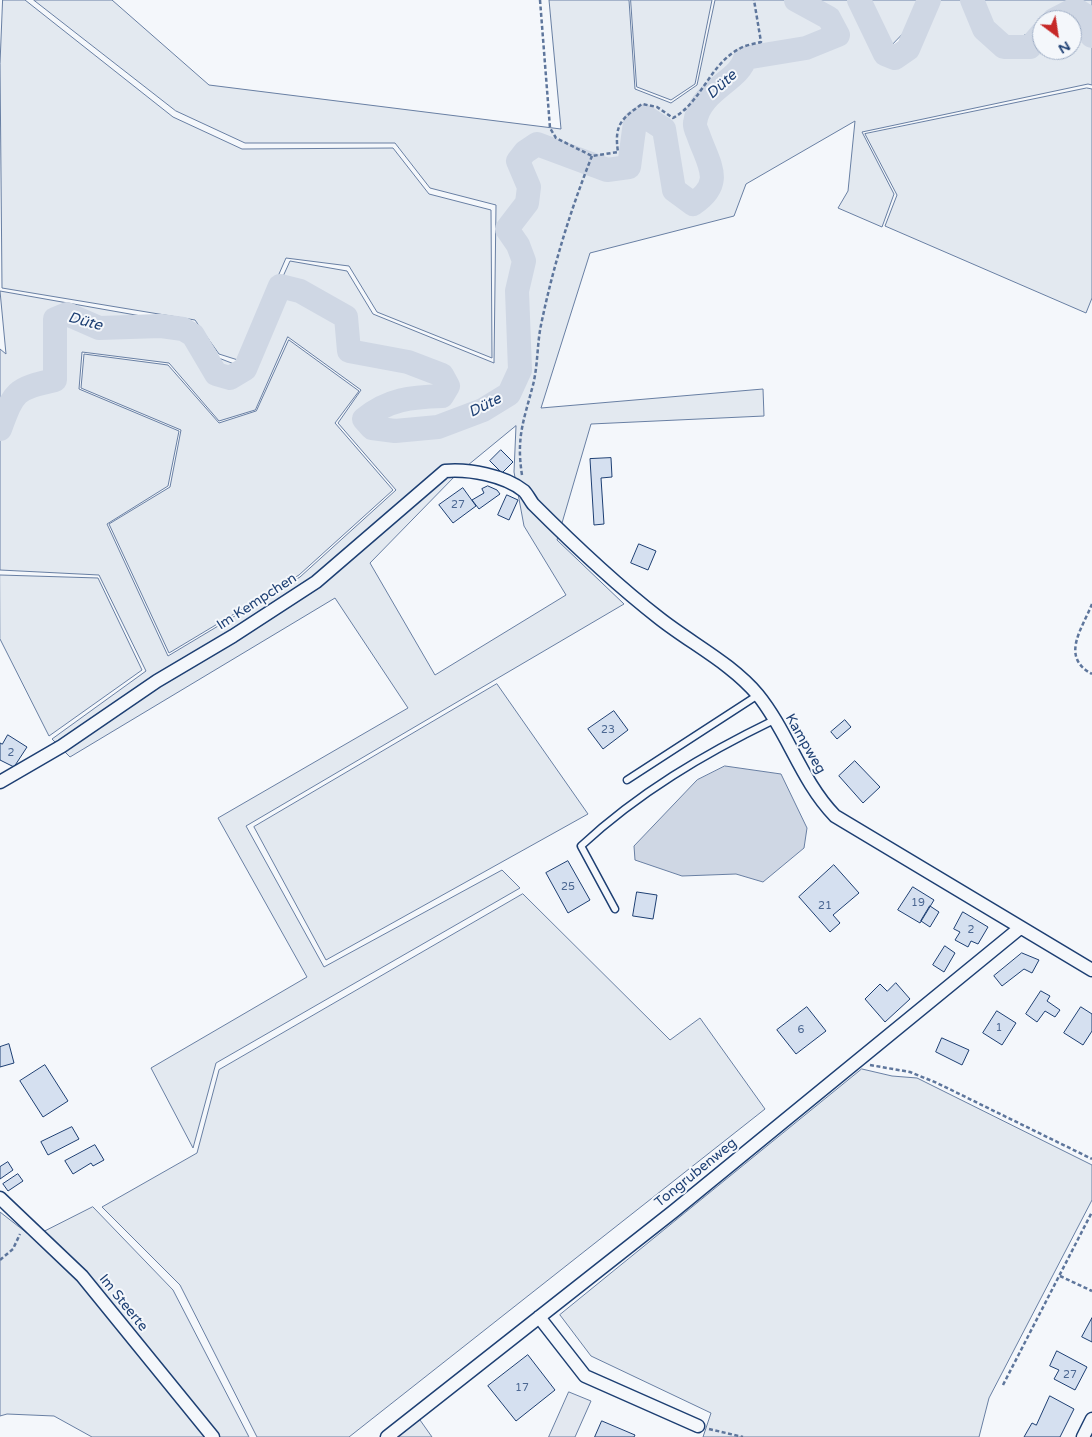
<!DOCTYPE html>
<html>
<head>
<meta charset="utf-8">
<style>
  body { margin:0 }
  #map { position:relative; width:1092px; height:1437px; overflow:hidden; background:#f4f7fb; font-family:"Varela Round",sans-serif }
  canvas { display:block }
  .north { position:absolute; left:1032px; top:10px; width:50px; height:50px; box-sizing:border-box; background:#f4f7fb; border:1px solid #9eadc5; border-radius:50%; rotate:149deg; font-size:14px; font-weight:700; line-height:20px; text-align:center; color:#1d3f73 }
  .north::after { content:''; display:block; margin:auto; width:18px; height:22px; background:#c62828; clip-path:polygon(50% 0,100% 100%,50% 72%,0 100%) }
</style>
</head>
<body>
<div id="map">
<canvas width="1092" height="1437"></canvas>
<div class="north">N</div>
</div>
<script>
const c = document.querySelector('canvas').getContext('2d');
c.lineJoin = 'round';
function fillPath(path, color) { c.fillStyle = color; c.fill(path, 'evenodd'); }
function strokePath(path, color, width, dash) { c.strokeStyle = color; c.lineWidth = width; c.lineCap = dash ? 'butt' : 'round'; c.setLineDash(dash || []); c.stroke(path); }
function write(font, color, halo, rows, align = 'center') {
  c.font = font + ' "Varela Round",sans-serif'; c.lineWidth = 4; c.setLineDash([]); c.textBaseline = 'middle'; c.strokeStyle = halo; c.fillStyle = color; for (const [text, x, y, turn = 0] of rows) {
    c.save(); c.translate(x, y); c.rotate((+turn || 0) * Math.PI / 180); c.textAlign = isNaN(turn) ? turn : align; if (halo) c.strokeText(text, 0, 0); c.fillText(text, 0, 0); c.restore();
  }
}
const green = new Path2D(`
  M3,0H25L173,117L242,149L393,148L429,194L491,210L492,358L377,312L349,266L286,258L241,361L219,354L195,320L2,288L0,64Z
  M34,0H112L209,85L561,129L549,0H629L635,89L671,103L697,85L715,0H853L862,17L889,53L912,30L925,0H976L991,27L1005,43H1019L1042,27V50H1072V20H1070L1091,15L1092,17V85L1088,84L862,132L894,194L882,227L838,208L848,191L855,121L746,184L734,216L590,253L541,408L763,389L764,416L591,424L557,540L624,604L246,826L324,967L502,870L520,888L216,1063L193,1148L151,1068L307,977L218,818L408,708L335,598L70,757L52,739L146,671L99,575L0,570V349L6,354L0,291L192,325L216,357L242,367L290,261L347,271L373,314L494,363L496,205L430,188L395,143H245L176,111ZM288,337L361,390L338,423L396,490L300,577L168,656L107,524L168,486L179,431L79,389L82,352L169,363L219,421L255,410ZM516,426L514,472L524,526L566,595L435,675L370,563L456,475Z
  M631,0H712L695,84L671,100L637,87Z
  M858,0H922L912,24L888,49L868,19Z
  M982,0H1092V11L1042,20V23C1004,54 999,36 982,0Z
  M1087,88L1092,89V298L1086,313L885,226L897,195L865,134Z
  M289,340L359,391L335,423L393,490L299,575L169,653L109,524L170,487L181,430L81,388L84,354L168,365L219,423L256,411Z
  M0,575L98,578L142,670L49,736L0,639Z
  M497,684L588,814L326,960L254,827Z
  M523,894L670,1040L700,1018L765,1109L349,1437H257L180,1285L102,1207L197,1153L219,1070Z
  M862,1069L892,1076L917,1078L1092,1165V1200L989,1398L979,1437H703L711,1413L591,1356L560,1315Z
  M93,1207L173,1290L249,1437H92L54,1416L7,1414L0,1416V1212L32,1237Z
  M420,1420L432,1437H398Z`);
const parking = new Path2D(`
  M569,1392L591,1401L575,1437H549Z`);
const water = new Path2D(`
  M725,766L781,774L807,828L804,848L763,882L736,874L682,876L635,860L634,846L697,780Z`);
const river = new Path2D(`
  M859,0L885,54L895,58L908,49L929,0
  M972,0L984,29L1004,47H1030L1042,33
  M1054,20L1075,9L1086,16L1092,36
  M0,429C14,391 15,389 55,380V319L67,314L99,328L161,326L183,329L193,335L216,374L230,378L245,369L280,286L300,291L346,317L349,351L408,362L442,375L448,386L442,396C411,397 389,399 364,419L372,428L395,431L438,427L483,410L509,394L520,370L517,291L524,261L518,245L507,229L527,203L529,187L518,161L525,152L537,144L607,170L629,167L635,122L644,116L664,129L674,190L693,204C724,183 710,167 699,137C698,133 694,127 695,123C699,90 740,81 745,58L806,48L838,35L829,18L796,0`);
const building = new Path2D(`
  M501,450L513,462L502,473L490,461Z
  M611,458L612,477L601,478L604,524L594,525L590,459Z
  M488,486L497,490L500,494L479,509L472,500L484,493L482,489Z
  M463,488L476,506L453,523L439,505Z
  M507,495L518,500L509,520L498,515Z
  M639,544L656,551L648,570L631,563Z
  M614,711L628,730L603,749L588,729Z
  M845,720L851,727L837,739L831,732Z
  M8,735L27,747L14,767L0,760V743L2,744Z
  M855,761L880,787L863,803L839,776Z
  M568,861L590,900L568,913L546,873Z
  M834,865L859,893L833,915L840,923L830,932L799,897Z
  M913,887L934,900L920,923L898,910Z
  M637,892L657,895L653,919L633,916Z
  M930,906L939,912L930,927L921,921Z
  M963,912L988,927L978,944L971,941L968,947L955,940L960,932L954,929Z
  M945,946L955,953L944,972L933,965Z
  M1022,953L1039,960L1032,973L1024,969L1002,986L994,976Z
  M896,983L910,999L885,1022L865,999L880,984L887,991Z
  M1041,991L1050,996L1047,1001L1060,1010L1055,1017L1045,1011L1037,1022L1026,1014Z
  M807,1007L826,1031L796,1054L777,1030Z
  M1081,1007L1092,1014V1031L1083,1045L1064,1033Z
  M997,1011L1016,1023L1002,1045L983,1033Z
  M942,1038L969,1050L962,1065L936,1052Z
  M9,1044L14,1063L0,1067V1047Z
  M45,1065L68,1101L43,1117L20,1081Z
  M72,1127L79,1139L48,1155L41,1142Z
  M95,1145L104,1160L93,1166L91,1163L73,1174L65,1161Z
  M8,1162L13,1170L0,1179V1167Z
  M18,1174L23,1181L8,1191L3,1184Z
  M1092,1318V1342L1082,1337Z
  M1057,1351L1087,1367L1075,1390L1054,1379L1059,1370L1050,1366Z
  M528,1355L555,1390L516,1421L488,1386Z
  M1050,1396L1074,1409L1060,1437H1024L1032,1423L1036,1425Z
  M602,1421L635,1435L634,1437H595Z`);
const path = new Path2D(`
  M540,0L550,128L556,138L592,156L618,152C614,125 621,119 642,104L657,107L673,118C701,103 710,64 739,49C745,45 754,44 761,42L754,0
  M522,475C516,437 524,420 533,385C538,365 537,344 541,325C553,267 570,211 592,156
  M1092,604C1082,629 1060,657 1092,674
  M870,1065L910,1072L937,1083L1092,1159
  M0,1260L13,1249L20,1234
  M1060,1276L1092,1291
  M1003,1385L1092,1212
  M709,1429L743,1437`);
const service = new Path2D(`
  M627,780L758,695
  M615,909L581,846C638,793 704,754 774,720`);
const minor = new Path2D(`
  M0,782L62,746L157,681L233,636L316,582L445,471C469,469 504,475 524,491C527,494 530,500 533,504C573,544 614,583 659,618C692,644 731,663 758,695C788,732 801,781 835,816L1092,970
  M0,1198L82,1276L213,1437
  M539,1317L585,1376L698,1426
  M387,1437L674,1211L1020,928
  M1083,1437L1092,1419`);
const numberNames = [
  ["27",458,505],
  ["23",608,730],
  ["2",11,753],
  ["25",568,887],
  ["19",918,903],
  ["21",825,906],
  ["2",971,930],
  ["1",999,1028],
  ["6",801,1030],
  ["27",1070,1375],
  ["17",522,1388]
];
const streetNames = [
  ["Im Kempchen",257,602,-33],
  ["Kampweg",805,744,60],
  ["Tongrubenweg",696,1173,-39],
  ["Im Steerte",123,1303,51]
];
const waterNames = [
  ["Düte",722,85,-42],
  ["Düte",85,322,15],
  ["Düte",485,406,-27]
];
fillPath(green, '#e3e9f0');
strokePath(green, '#687fa3', 1);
fillPath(parking, '#e3e8f0');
strokePath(parking, '#687fa3', 1);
fillPath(water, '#cfd7e4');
strokePath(water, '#687fa3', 1);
strokePath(river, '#cfd7e4', 24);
fillPath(building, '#d5e0f0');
strokePath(building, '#1d3f73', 1);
strokePath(service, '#1d3f73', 9);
strokePath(minor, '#1d3f73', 15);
strokePath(path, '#5e769c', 2.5, [4, 2.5]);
strokePath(service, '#f4f7fb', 6);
strokePath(minor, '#f4f7fb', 12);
write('11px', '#4b6792', null, numberNames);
write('14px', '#1d3f73', '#f4f7fb', streetNames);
write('italic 15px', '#1d3f73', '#f4f7fb', waterNames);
</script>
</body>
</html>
